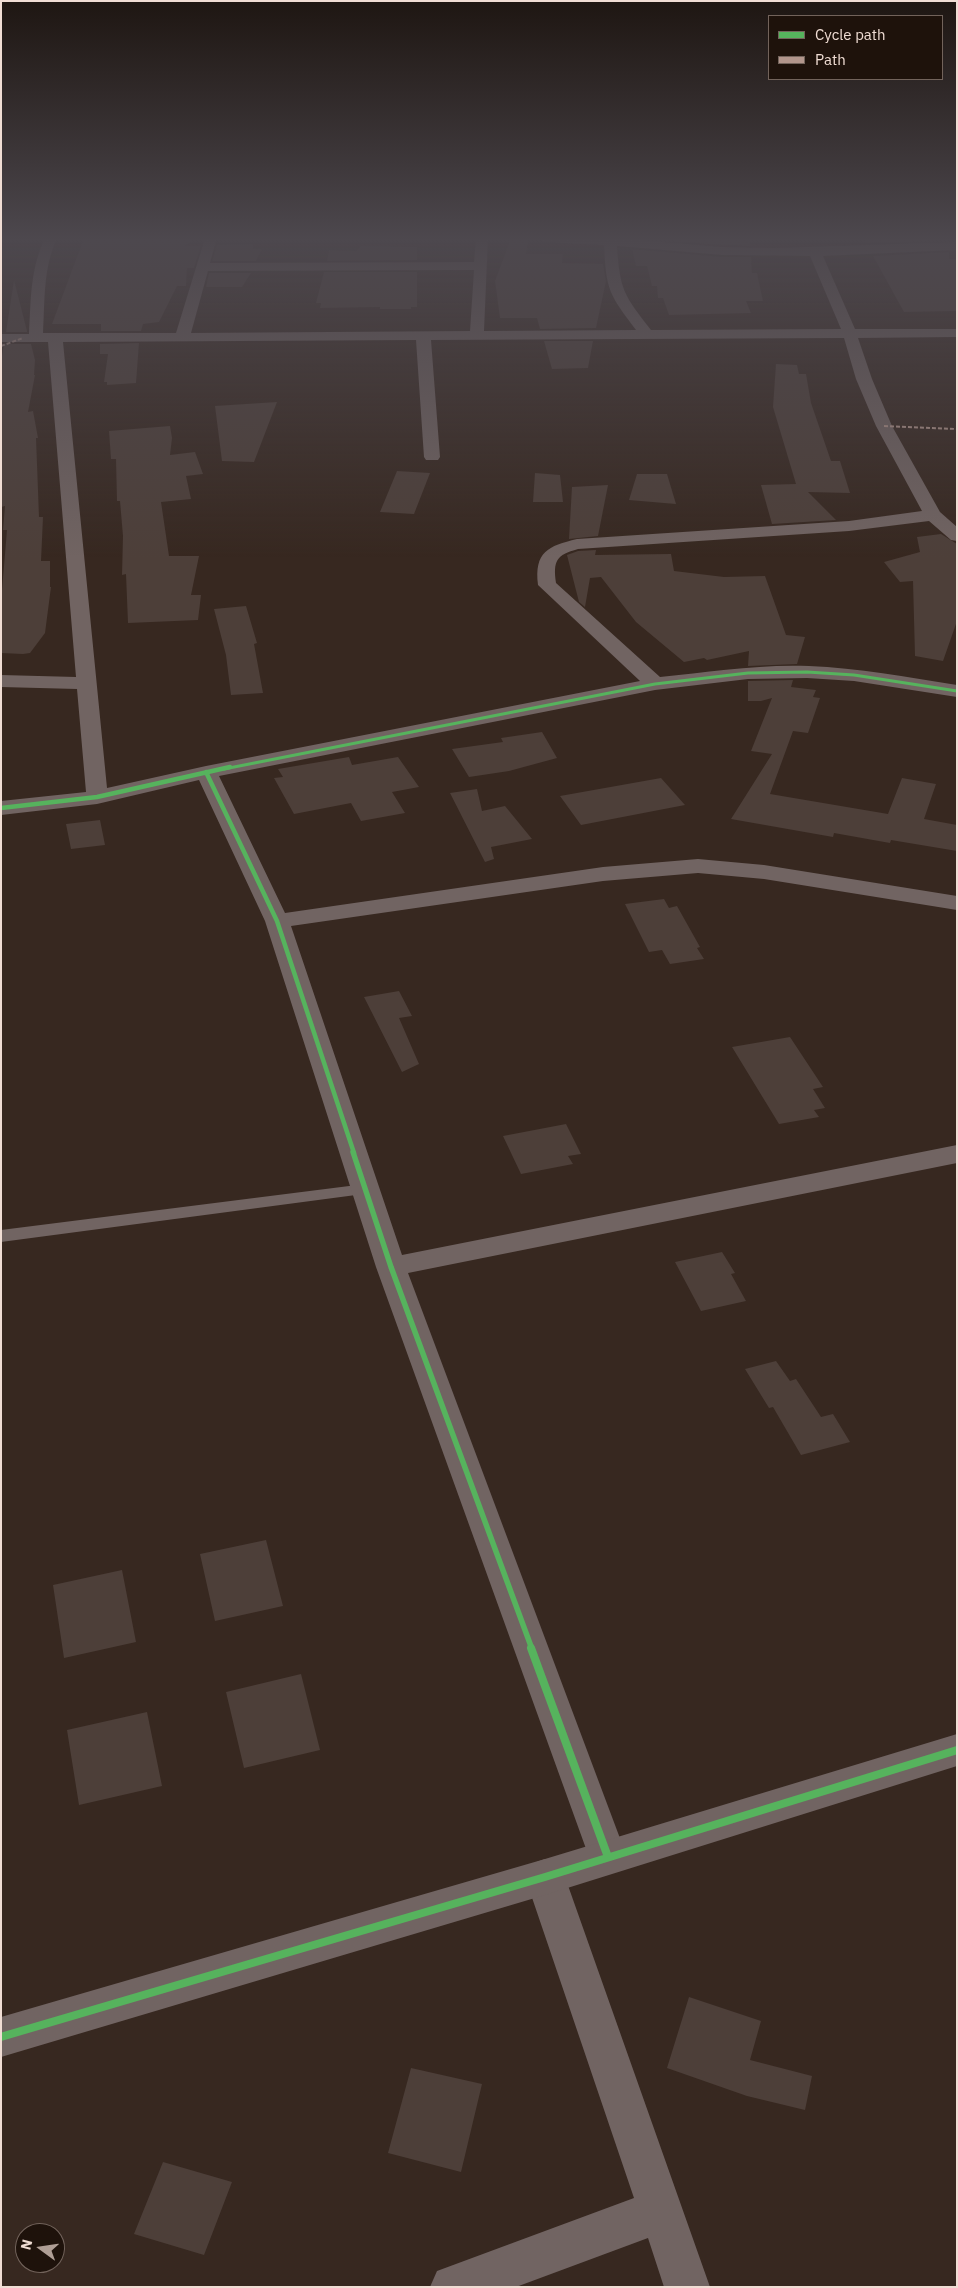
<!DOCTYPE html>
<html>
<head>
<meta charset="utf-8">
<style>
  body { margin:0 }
  #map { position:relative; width:958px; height:2288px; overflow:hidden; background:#372820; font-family:"IBM Plex Sans",sans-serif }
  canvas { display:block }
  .frame { position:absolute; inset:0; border:2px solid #f0ddd4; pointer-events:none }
  .legend { position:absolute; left:768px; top:15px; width:175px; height:65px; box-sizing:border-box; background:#1e120b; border:1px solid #72635b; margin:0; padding:6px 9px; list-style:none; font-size:15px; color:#f0ddd4 }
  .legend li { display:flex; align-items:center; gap:10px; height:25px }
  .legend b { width:25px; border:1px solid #72635b }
  .north { position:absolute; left:15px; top:2223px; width:50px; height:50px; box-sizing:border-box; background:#1e120b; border:1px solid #72635b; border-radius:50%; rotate:284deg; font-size:14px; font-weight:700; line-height:20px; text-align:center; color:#f0ddd4 }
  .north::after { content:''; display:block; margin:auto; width:18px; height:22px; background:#af9e95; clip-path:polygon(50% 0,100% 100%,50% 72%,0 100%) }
</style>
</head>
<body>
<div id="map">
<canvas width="958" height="2288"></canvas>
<div class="frame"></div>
<ul class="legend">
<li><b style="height:6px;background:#56b35d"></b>Cycle path</li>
<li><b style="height:6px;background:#b2968c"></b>Path</li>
</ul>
<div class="north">N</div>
</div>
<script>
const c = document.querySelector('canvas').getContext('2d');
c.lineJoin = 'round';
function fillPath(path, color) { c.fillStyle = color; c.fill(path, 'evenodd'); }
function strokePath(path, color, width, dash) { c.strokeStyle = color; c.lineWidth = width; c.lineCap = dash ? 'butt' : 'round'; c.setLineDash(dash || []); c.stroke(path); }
const building = new Path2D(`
  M84,238H195L185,246H201L194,268H187L186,286H177L159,322L143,324L141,331H101V324H52Z
  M511,238H529L526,254H563L562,263L603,264L606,281L596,328L540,329L537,318H500L495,281Z
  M637,238H749L750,246L722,245Z
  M863,238H950V240L866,243Z
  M253,244V249H262L256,261H212L217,245Z
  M361,246L417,247V260L327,261L329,250L356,251Z
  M632,249L722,257H751L752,273H757L763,301H746L751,313L669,315L663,298H658L657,286H652L647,266H636Z
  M949,252V259H957V311L904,312L873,256Z
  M324,272H417V307H411V309H380V307L320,308L321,303H316Z
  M209,273H251L242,287H206Z
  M14,280L27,331V332H6Z
  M544,341H593L588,368L552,369Z
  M139,343L136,383L107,385V382H104L108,354H100V344Z
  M4,344H31L35,360L34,375H35L28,412L33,411L38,438H36L39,517H43L41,561H50V587H51L45,633L30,653L23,654L1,653V602L7,530H3L5,506L1,507V362Z
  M776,364L797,365L799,374H806L811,403L831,461H840L850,493L808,492L836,520L772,524L761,485L796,484L773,407Z
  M277,402L254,462L222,461L215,406Z
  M170,426L172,438L170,455L195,452L203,474L186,476L191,499L161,502L169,556H199L191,595H201L198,620L128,623L126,574L122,575L123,536L120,501H117L116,459H111L109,431Z
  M397,471L430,473L414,514L380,512Z
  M535,473L560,475L563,502H533Z
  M637,474H667L676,504L629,500Z
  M608,485L598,536L569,539L572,487Z
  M941,534L957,544V621L943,661L915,656L913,581L900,582L884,562L920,552L917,537Z
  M596,550L595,555L671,554L674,571L724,577L765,576L786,635L805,637L797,664L748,666L749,651L707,660L704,658L684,662L636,622L601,577L590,578L585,607L579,602L567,555L578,551Z
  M246,606L257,643L254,644L263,693L231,695L226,655L214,609Z
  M793,680L791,687L816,690L813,697L820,698L808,733L793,731L770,794L888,814L902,778L936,784L924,819L957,825V851L891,840L890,843L834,833L833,837L731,819L772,754L751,751L772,698L761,701H748V681Z
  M542,732L557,758L509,771L469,777L452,749L503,742L501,738Z
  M349,757L352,765L398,757L419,787L392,792L405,813L361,821L351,803L294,814L274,778L283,777L278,769Z
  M661,778L685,805L581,825L560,796Z
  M477,789L482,811L505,806L532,839L491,847L494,859L485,862L450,793Z
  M100,820L105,845L71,849L66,824Z
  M664,899L669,908L677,906L700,947L697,948L704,959L670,964L662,950L649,952L625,904Z
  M399,991L412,1016L399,1018L419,1064L402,1072L364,997Z
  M790,1037L823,1087L813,1089L825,1108L814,1110L819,1117L779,1124L732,1047Z
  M566,1124L581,1154L568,1156L573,1164L521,1174L503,1136Z
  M722,1252L735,1273L731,1274L746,1301L701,1311L675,1262Z
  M776,1361L790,1381L796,1379L821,1417L833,1414L850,1442L801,1455L773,1407L769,1408L745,1369Z
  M266,1540L283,1606L215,1621L200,1554Z
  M122,1570L136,1642L64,1658L53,1585Z
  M301,1674L320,1750L244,1768L226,1692Z
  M147,1712L162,1786L79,1805L67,1730Z
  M689,1997L761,2021L750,2060L812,2076L805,2110L747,2096L667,2068Z
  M411,2068L482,2084L461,2172L388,2153Z
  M163,2162L232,2182L204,2255L134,2234Z`);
const service = new Path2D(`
  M365,1184L371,1185L373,1189L371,1193L1,1242V1230Z`);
const minor = new Path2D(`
  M45,238H57C43,269 45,300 43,333H176L205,238H217L210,263L474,262L476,238H488L484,331L636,330C609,294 606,290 604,245L543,242L537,238H614L722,247L774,248L957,242V250L823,256L855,329H957V337L858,338L872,379L892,426L940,512L957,527V541L951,540L929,521L849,531L578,549C556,555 553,561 556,583L660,677C709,672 759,664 809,666C858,668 907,677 957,685V697L854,681L807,678L748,679L655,690L219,776L285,913L603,867L698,859L764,865L957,896V910L764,879L698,873L603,881L291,926L402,1255L957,1145V1163L408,1273L627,1857L622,1869L608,1874L594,1869L589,1857L376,1267L265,921L199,780L97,804L1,815V801L86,792L77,689L1,687V675L76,677L48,342H1V334H29C31,300 30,269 45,238ZM617,246L722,255L810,256L841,329L651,330C624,295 620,291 617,246ZM474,270L470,331L191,333L208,271ZM844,338L856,379L876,426L922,511L849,521L577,539C548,546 534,552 538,585L640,681L206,766L107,788L63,342L416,340L424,457L426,460H438L440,457L431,340Z
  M545,1859L559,1864L565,1877L710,2287H664L648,2238L516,2287H430L437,2271L634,2198L525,1877L531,1864Z`);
const tertiary = new Path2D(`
  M957,1734V1766L545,1895L1,2057V2017L545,1859Z`);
const quiet = new Path2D(`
  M1,346L23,338
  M884,426L957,429`);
const cyclewayFar3 = new Path2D(`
  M224,769L655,684L748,673L807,672L854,675L957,691`);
const cyclewayFar2 = new Path2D(`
  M206,772L277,921L354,1153
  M1,808L97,797L230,767`);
const cyclewayFar1 = new Path2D(`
  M353,1152L391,1267L532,1649`);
const cycleway = new Path2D(`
  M531,1648L608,1857
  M1,2037L545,1877L957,1750`);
fillPath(building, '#4d3f39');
fillPath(service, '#716462');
fillPath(minor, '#716462');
fillPath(tertiary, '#716462');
strokePath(quiet, '#b2968c', 2, [4, 2]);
strokePath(cyclewayFar3, '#56b35d', 3);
strokePath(cyclewayFar2, '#56b35d', 4.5);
strokePath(cyclewayFar1, '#56b35d', 5.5);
strokePath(cycleway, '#56b35d', 8);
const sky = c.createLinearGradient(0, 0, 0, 558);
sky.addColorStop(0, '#1e1612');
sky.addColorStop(0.43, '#4d484e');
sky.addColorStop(1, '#4d484e00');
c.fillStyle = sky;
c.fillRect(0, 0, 958, 558);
</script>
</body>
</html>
